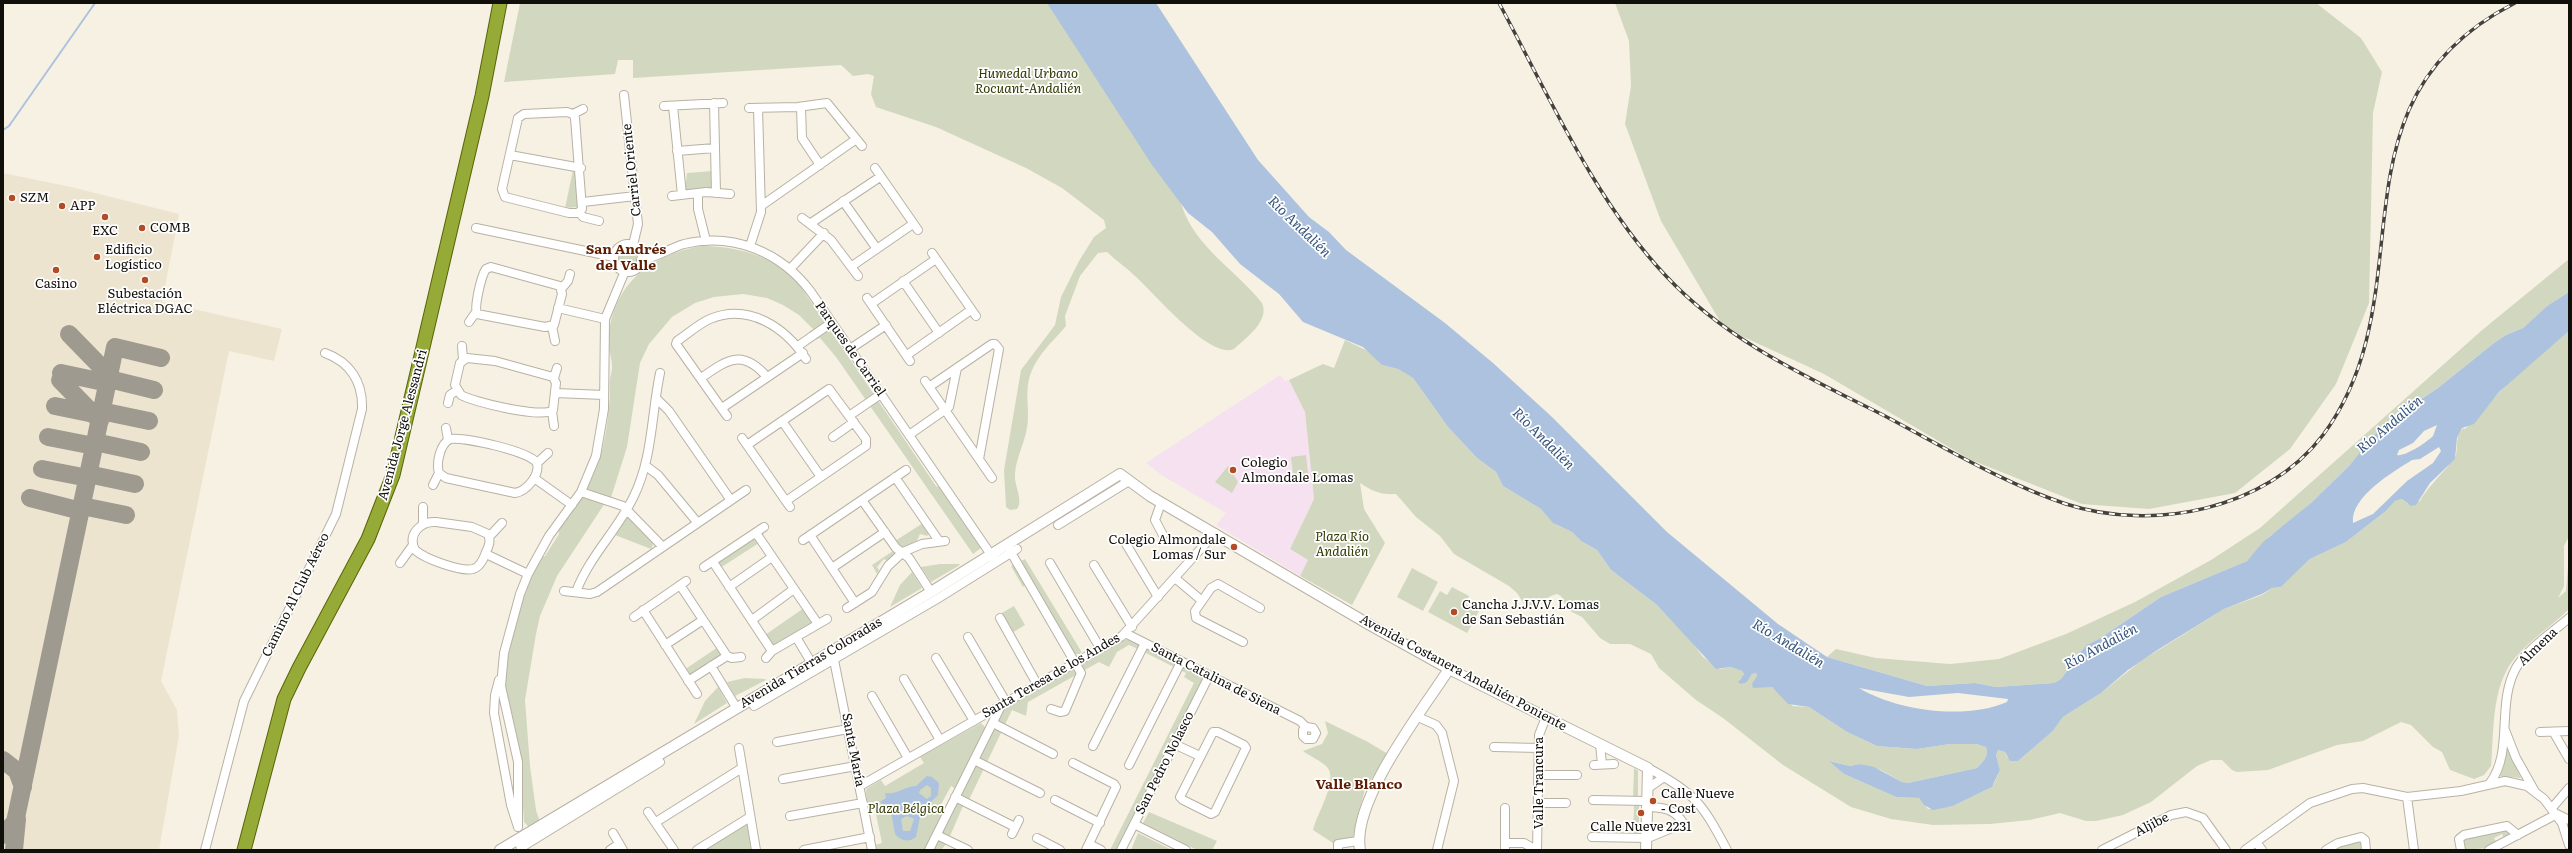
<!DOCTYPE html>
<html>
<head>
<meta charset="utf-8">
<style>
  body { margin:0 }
  #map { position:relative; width:2572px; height:853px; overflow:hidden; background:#f7f1e3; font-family:Literata,serif }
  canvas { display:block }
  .frame { position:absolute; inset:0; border:4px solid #110f0a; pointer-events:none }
</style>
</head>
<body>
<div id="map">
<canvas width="2572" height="853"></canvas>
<div class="frame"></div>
</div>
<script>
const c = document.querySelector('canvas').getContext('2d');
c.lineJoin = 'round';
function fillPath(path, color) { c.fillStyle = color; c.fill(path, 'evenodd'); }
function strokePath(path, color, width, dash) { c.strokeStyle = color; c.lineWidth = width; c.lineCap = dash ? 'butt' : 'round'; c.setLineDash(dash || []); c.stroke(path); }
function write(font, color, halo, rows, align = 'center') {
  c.font = font + ' Literata,serif'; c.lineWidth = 3.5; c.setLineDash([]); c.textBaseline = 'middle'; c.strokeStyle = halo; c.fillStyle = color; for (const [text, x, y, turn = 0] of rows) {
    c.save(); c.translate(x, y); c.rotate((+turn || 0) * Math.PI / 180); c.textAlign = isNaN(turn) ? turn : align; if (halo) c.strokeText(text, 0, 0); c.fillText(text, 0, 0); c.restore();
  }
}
const built = new Path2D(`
  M3,173L71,187L179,214L162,302L282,329L274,361L229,351L161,681L177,710L179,736L159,850H3Z`);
const education = new Path2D(`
  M1280,375L1285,381L1289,380L1305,412L1314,499L1290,549L1308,560L1300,576L1216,525L1226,513L1163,476L1146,463Z`);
const green = new Path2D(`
  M520,3H1072L1181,182C1181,189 1180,199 1182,206C1195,247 1237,271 1262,303C1270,321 1246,338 1234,349C1210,360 1153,292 1135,276C1126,267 1116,261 1107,252L1098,253L1080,276L1065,316L1066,326C1051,344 1036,355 1029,379C1025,395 1030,412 1027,428C1024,446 1014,461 1015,479C1016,488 1023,502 1017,509L1010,510L1006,507L1004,470L1021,370L1055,325L1061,297L1079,261L1094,237L1106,228L1104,220L1062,188L1026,168L936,127L876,107L871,94L874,76L868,74L853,76L841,65L633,78V60H618L615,74L504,82Z
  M1615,3H2316L2361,38L2382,72L2373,113L2369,303L2336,384L2290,449L2235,493L2149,509L2082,504L1971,460L1824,374L1724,328L1661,221L1625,124L1631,86L1629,41Z
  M573,170H576L578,207L565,208Z
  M712,171L714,186L712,189L685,190L687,173Z
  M701,246C736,246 771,255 797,281L936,486L939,487L981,548L973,554L836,357L820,338L815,340L809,332L813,329L799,315L783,305L767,298L743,294L714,297L695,303L672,317L649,344L640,363L627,447L609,504L605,503L557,576L540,616L536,634L525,700L530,766L536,810L540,822L530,828L524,822L519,746L507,701L504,678L509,646L525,588L542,557L545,556L559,534L558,530C580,503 595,480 603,446C607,430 608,414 610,398C610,389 609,381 611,374C615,363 607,349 608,338C614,283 649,256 701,246Z
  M617 258a10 10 0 1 1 20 0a10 10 0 1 1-20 0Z
  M2569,259V292L2547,306L2523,328L2506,335L2494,343L2438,388L2404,409L2372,437L2349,466L2311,503L2284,527L2270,536L2247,561L2161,597L2099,639L2086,645L2061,679L2054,683L1996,687L1975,683L1927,686L1827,657L1836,649L1876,658L1950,664L1999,659L2066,634L2135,602L2211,560L2260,528L2481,331Z
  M2569,331V536L2564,546V586L2558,598L2566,591L2569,555V609C2552,626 2530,640 2514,659C2491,688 2494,731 2491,766L2484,775L2474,779L2450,770L2442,752L2433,747L2411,725L2401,722L2363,741L2337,745L2268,770L2237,772L2232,770L2222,760H2211L2197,766L2151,802L2123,815L2096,821H2086L2060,813L2030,820L1990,824L1933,825L1891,819L1851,807L1783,765L1723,718L1696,700L1659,668L1651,654L1630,644H1610L1600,638L1582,617L1568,610L1561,596L1557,594C1546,596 1536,609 1525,605L1517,593L1509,586L1454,554L1440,536L1416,517L1396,494C1380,495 1372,491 1360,483L1364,509L1385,543L1352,605L1300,576L1308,560L1290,549L1314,499L1305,412L1289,380L1323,364L1334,368L1345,340L1370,352L1382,365L1398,369L1413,378L1448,427L1477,458L1496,472L1503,486L1541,509L1557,525L1572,532L1581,541L1597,550L1611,570L1657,605L1692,642L1703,657L1720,669L1731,667L1742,671L1744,674L1739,680L1747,682L1752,674L1756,673L1761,687H1772L1793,706L1809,707L1847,732L1877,746L1917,749L1950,744H1976L1986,747C1989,756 1983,762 1977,768L1908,783L1902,782L1881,770L1860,764L1850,766L1830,761L1844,774L1896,797L1919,798L1928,809L1953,806L1986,790L1994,784L2000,770L1996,755L1998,750L2005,752L2007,757L2018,761L2053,731L2063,717L2101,693L2141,661L2224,609L2262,595L2272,588L2281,587L2310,559L2346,542L2386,511L2395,501L2402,499L2408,504L2420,501C2427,487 2453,463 2456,455C2458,445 2455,437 2463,428L2465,429L2508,383Z
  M1306,455L1309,482L1294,484L1291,457Z
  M1228,466L1238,482L1232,493L1215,482Z
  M628,516L654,542L651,549L615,535Z
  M923,523L929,533L927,536L920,534L916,543L903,549L895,541Z
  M754,539L759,543L720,568L718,562Z
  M893,551L895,554L887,561L884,559L877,567L879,570L877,574L872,565Z
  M1025,559L1081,651L1082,654H1073L1029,582L1023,587L1011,566Z
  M940,564H959L960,565L931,582L921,567Z
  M1412,568L1438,582L1423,611L1397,597Z
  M912,572L922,588L890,607L900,585Z
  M1452,587L1469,596L1465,604L1479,611L1467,633L1428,612L1440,591L1447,595Z
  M1014,606L1025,625L1012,633L1000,614Z
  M804,608L813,621V624L774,645H771L765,635Z
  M1123,640H1131L1139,644L1138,649L1129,645L1117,652L1109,667L1099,662L1028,702L1026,716L1012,710L966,806H963L947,843L941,850H931L1002,709Z
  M718,647L722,655L691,675L684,670Z
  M1146,648L1202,676L1203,679L1118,850H1110L1194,683L1184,677L1186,673L1144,652Z
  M745,678L765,679L766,680L735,696L727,682Z
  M718,687L727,703L694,724L705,701Z
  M1325,721L1368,742L1388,754L1365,789L1353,838L1333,843L1313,830C1316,815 1339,780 1327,767C1321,761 1310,756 1303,751L1322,744L1328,733Z
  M981,723L986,728L956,789L951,786L937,812L943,815L925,850H876L875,845L882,843L874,805L867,806L866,789L881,780L885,786L924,763L920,757Z
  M2504,750H2508L2521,778L2500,776L2504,766Z
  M1634,768L1638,771V798L1633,799Z
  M1634,805H1639V836L1633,837Z
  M1149,812L1217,841L1212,850H1197L1143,823Z
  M747,823L753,850H699Z
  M2504,828L2513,833L2504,838L2502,834L2494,838L2496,842L2487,848L2463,850V838Z
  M1138,833L1172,850H1131Z
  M2360,839L2364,850H2338L2337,845Z`);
const water = new Path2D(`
  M1047,3H1156L1258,160L1309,217L1329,232L1346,250L1445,323L1493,363L1552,417L1667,532L1778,624L1827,657L1927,686L1975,683L1996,687L2054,683L2061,679L2086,645L2099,639L2161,597L2247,561L2263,542L2311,503L2349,466L2372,437L2404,410L2438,388L2494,343L2506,335L2523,328L2547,306L2569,292V331L2499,392L2474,424L2462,428L2457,438L2455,459L2430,483L2416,505L2411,506L2402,499L2395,501L2386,511L2346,542L2310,559L2281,587L2272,588L2262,594L2224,609L2159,649L2128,670L2101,693L2063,717L2053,731L2018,761H2010L2005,752L1998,750L1996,755L2000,770L1992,787L1953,806L1933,810L1924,805L1919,798L1896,797L1844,774L1829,761L1850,766L1860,764L1874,767L1902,782L1908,783L1977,768C1983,762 1989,756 1986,747L1976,744H1950L1917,749L1877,746L1847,732L1809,707L1788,704L1772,687L1753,688L1752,684L1757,676L1756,673L1752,674L1747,682L1741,684L1738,682L1744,674L1742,671L1731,667L1716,669L1657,605L1611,570L1597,550L1581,541L1572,532L1553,523L1541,509L1503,486L1496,472L1477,458L1448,427L1413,378L1398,369L1382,365L1363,347L1303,322L1279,294L1240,264L1212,232L1188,213L1152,165ZM2437,425L2433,436C2427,442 2405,457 2397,455L2399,450L2413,443L2424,431ZM2439,447L2441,451L2433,463L2407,481L2373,514L2353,523C2350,497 2393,472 2412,460L2420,459ZM1859,688L1909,697L1958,693L2008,699L2007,702C1966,720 1897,711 1859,688Z
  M927,776L932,777L939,783L938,795L921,812L916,837C908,843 901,841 895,834L891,812L880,802L886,798L885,793C898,795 904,786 916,786ZM927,785L931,788V796L927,799L919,793L920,790ZM907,816L914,819L910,831H903L901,819Z`);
const stream = new Path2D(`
  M3,130L9,126L95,3`);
const taxiway = new Path2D(`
  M69,334L109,375
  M61,373L108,383
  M109,379L154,390
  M60,380L100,421
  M55,406L94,414
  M101,411L149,421
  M48,437L94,446
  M95,442L141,452
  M42,469L88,478
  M88,474L135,484
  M30,498L81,511
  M82,506L126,515
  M3,760L17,771L23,787
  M3,835L15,822L17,813L115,347L161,358
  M14,850L17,819`);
const minor = new Path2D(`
  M624,95L638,224L633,245
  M714,103L716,193
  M664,106L723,103
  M673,106L682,195
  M801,107L802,138L820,165
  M749,108L798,107L827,103L862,146
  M567,112L573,114L575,118L582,209L578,213H569L505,197L502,189L518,118L524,114Z
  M573,114L583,109
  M677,151L715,148
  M510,155L581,168
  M875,168L918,230
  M698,193V209L706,241
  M672,196L706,192L730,194
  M843,201L877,249
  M583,202L635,196
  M761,206L855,140
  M579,212L583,217L599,221
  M802,218L831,240L858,276
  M811,223L880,177
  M476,228L614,257
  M614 258a14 14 0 1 1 28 0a14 14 0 1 1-28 0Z
  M750,246L761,212L758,108
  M932,253L976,316
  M641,260C656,258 670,248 684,244C733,232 781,252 811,292L996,562
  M852,266L913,224
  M491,267L560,286L562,294L554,325L545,327L477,314C474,307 481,276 486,269Z
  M790,269L824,233
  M903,281L939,333
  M562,288L568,281L570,274
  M867,298L910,361
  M871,304L936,259
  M558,308L605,319
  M469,322L476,312
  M552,326L555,341
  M462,346L463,360
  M798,346L831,323
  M850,349L886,325
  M907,355L971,310
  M467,358L495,361L553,377L556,383L553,410C543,419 473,402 461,395L455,385L460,363Z
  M554,378L557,368
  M701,378C727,360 742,348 767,377
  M925,381L992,478
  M929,387L992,344H995L999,349L979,459
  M556,393L604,395
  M656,398L669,411L730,499
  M448,403L450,395L457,390
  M722,408L803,353
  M552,411L554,426
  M727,416L676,344L677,341C688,334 698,324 710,319C749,303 785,327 806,359
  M849,416L881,394
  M782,421L821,477
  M446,428L448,440
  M909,435L949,407L957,368
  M833,437L854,422
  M742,438L790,507
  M450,439C465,437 529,451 537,463C540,475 527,491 515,493L446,478L439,473C436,463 440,444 450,439Z
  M747,445L829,389L866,439V446L786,501
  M537,463L548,453
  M646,466L658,475L697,522
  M895,477L939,541
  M534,478L572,505
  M433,485L439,473
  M581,492L623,506L662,546
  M862,500L896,548L909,558L931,592
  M1161,503L1155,520L1163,535
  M436,522L472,527L488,534C491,541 489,546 486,552C484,558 480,567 473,569C461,572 425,559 415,550C407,534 421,521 436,522Z
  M423,524V507
  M1058,525L1129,481
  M756,533L818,624
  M810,535L855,603
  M489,537L502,523
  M803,540L906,470
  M1126,544L1158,597
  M1009,549L1081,673L1065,711L1060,712L1051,709
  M486,554L528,574
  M713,562L772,651
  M400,563L413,545
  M1050,563L1100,648
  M1094,565L1132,627
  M704,567L764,527
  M832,568L885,532
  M1175,578L1201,600
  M680,585L727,656L732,658L741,657
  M729,587L772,557
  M564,591L590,594L597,592L746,490
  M576,592C589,557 616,532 633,498C653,458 651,416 660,373
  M847,608L872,592L888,566L903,552L922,544L945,541
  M643,610L697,694
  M634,617L686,581
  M1000,618L1037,684
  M752,620L794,589
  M1125,633L1300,721L1306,727L1313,728L1316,733L1313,739H1306L1303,736V730L1306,727
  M796,637L811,662
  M968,637L1006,702
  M1243,642L1196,618L1195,611L1211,588L1218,584L1260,608
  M665,645L703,620
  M833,655L872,850
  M766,658L772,651L827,619
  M936,658L974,721
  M711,666L736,707
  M904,679L940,740
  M499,680L495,695L494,713L511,805L518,827
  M688,681L727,656
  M872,696L908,758
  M754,706L937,599L1017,549
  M1418,717L1436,725L1442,733L1454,781L1437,850
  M993,723L1053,754
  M2505,730L2516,758L2534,790
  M1213,732H1218L1244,745L1246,748L1215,812L1211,814L1183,800L1180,797Z
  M2540,732L2569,731
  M2554,733L2569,759
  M777,742L848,729
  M1174,744L1200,756
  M1600,744L1602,764
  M1093,746L1145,643
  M1494,747L1539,748
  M739,748L756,850
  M974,760L1040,793
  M1073,763L1114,784L1116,787L1086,850
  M1129,765L1181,662
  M1594,765L1614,764
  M1648,768C1695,793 1702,803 1727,850
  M1539,775H1577
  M783,779L856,766
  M2490,783C2514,751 2496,704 2516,668C2526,650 2553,632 2569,618
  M860,786L1122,636L1215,533
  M1647,789L1664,777
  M955,797L1015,827
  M2407,797L2414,850
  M1055,800L1100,823
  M1593,800L1647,801
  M1539,803H1566
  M1647,807C1663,807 1675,809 1684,824
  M1505,808V850
  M2552,808L2569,788
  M648,812L674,850
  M790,816L863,803
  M656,822L742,768
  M1134,824L1186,850
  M518,827V762L501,686L504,653L520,594L528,574L549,536L581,492L596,456L604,409L605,319L625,271
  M613,833L623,850
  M1012,834L1019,820
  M937,835L968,850
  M1592,837L1648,838L1672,828
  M1037,838L1060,850
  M2256,842L2262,850
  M1505,843H1524L1536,850
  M1089,844L1101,850
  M522,847L660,762
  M205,850L244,701L336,514L362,409C363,382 350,362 325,353
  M610,850L619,844
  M697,850L750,817
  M804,850L870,837
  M929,850L1002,704
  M1121,850L1209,676
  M1338,850V844L1358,841
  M1537,850L1539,735L1546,717
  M2102,850L2171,815L2186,812L2203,818L2226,850
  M2245,850L2310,803L2352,789L2363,788L2407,797L2461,791L2505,781L2527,786L2544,799L2562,823L2569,845
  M2326,850L2338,843L2361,837L2365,840L2366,850
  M2461,850L2459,839L2464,835L2507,826L2518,835
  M2489,850L2557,814L2569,820`);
const tertiary = new Path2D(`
  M520,839L522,850
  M500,850L931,592L1120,474L1150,496L1370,625L1449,669L1648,768L1646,850
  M1360,850C1351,801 1422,711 1449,669`);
const trunk = new Path2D(`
  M244,850L284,699L299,668L368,539L393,475L482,96L500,3`);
const rail = new Path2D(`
  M1499,3C1548,94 1595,201 1666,276C1727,341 1805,376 1883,415C1940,445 2005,484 2066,504C2153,532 2266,510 2323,435C2430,291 2320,102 2515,3`);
const markers = [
  [12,198,4,"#b34c25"],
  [62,206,4,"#b34c25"],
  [105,217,4,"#b34c25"],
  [142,228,4,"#b34c25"],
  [97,257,4,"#b34c25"],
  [56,270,4,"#b34c25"],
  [145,280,4,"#b34c25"],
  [1233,470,4,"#b34c25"],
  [1234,547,4,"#b34c25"],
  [1454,612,4,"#b34c25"],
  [1653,801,4,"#b34c25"],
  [1641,813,4,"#b34c25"]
];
const parkNames = [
  ["Humedal Urbano",1028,74],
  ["Rocuant-Andalién",1028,89],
  ["Plaza Río",1342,537],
  ["Andalién",1342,552],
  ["Plaza Bélgica",906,809]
];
const streetNames = [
  ["Carriel Oriente",632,170,-96],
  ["Parques de Carriel",850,349,55],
  ["Avenida Jorge Alessandri",403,425,-75],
  ["Camino Al Club Aéreo",296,595,-64],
  ["Almena",2538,647,-44],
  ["Avenida Tierras Coloradas",811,663,-31],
  ["Avenida Costanera Andalién Poniente",1463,673,28],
  ["Santa Teresa de los Andes",1051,676,-30],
  ["Santa Catalina de Siena",1216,679,27],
  ["Santa María",853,750,79],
  ["San Pedro Nolasco",1165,763,-63],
  ["Valle Trancura",1539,783,-90],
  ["Aljibe",2152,825,-28]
];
const poiNames = [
  ["SZM",20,198],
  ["APP",70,206],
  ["COMB",150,228],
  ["EXC",105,231,"center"],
  ["Edificio",105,250],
  ["Logístico",105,265],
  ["Casino",56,284,"center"],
  ["Subestación",145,294,"center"],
  ["Eléctrica DGAC",145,309,"center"],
  ["Colegio",1241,463],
  ["Almondale Lomas",1241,478],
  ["Colegio Almondale",1226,540,"right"],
  ["Lomas / Sur",1226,555,"right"],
  ["Cancha J.J.V.V. Lomas",1462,605],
  ["de San Sebastián",1462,620],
  ["Calle Nueve",1661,794],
  ["- Cost",1661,809],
  ["Calle Nueve 2231",1641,827,"center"]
];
const waterNames = [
  ["Río Andalién",1299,227,44],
  ["Río Andalién",2390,425,-40],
  ["Río Andalién",1543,439,45],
  ["Río Andalién",1788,644,31],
  ["Río Andalién",2101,647,-28]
];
const neighbourhoodNames = [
  ["San Andrés",626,250],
  ["del Valle",626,266],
  ["Valle Blanco",1359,785]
];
fillPath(built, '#ede4cf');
fillPath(education, '#f6e1f0');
fillPath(green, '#d2d8bf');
fillPath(water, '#adc2de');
strokePath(stream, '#adc2de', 2);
strokePath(taxiway, '#9e9a8f', 18);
strokePath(minor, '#b8b2a5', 10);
strokePath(tertiary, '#b8b2a5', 12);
strokePath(trunk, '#576507', 15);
strokePath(minor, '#fff', 8);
strokePath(tertiary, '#fff', 10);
strokePath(trunk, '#96aa37', 13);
strokePath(rail, '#45423b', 3.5);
strokePath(rail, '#fff', 2, [6]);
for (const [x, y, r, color] of markers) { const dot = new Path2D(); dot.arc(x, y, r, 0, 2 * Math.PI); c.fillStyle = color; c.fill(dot); strokePath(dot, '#fff', 1.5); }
write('italic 13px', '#323901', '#fff', parkNames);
write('13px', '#110f0a', '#fff', streetNames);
write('13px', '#110f0a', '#fff', poiNames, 'left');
write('italic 14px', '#35547b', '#fff', waterNames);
write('bold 14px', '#5e1e04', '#fff', neighbourhoodNames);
</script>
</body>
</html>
